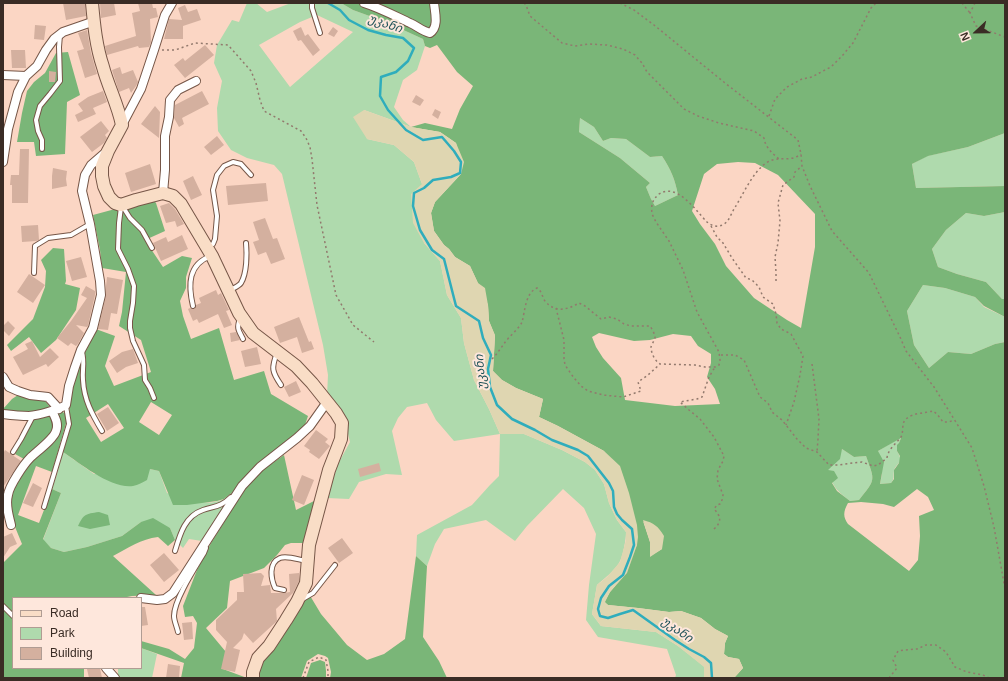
<!DOCTYPE html>
<html>
<head>
<meta charset="utf-8">
<style>
  body { margin:0 }
  #map { position:relative; width:1008px; height:681px; overflow:hidden; background:#fbd6c4; font-family:Arial,sans-serif }
  canvas { display:block }
  .frame { position:absolute; inset:0; border:4px solid #3a2c25; pointer-events:none }
  .legend { position:absolute; left:12px; top:597px; width:130px; height:72px; box-sizing:border-box; background:#fee7dc; border:1px solid #b09c93; margin:0; padding:5px 7px; list-style:none; font-size:12px; color:#3a2c25 }
  .legend li { display:flex; align-items:center; gap:8px; height:20px }
  .legend b { width:20px; border:1px solid #b09c93 }
  .north { position:absolute; left:956px; top:12px; width:40px; height:40px; -webkit-text-stroke:3px #fee7dc; paint-order:stroke; rotate:248deg; font-size:11px; font-weight:700; line-height:16px; text-align:center; color:#3a2c25 }
  .north::after { content:''; display:block; margin:auto; width:14px; height:18px; background:#3a2c25; clip-path:polygon(50% 0,100% 100%,50% 72%,0 100%) }
</style>
</head>
<body>
<div id="map">
<canvas width="1008" height="681"></canvas>
<div class="frame"></div>
<ul class="legend">
<li><b style="height:5px;background:#f9ddc6"></b>Road</li>
<li><b style="height:11px;background:#afdaad"></b>Park</li>
<li><b style="height:11px;background:#d4b09f"></b>Building</li>
</ul>
<div class="north">N</div>
</div>
<script>
const c = document.querySelector('canvas').getContext('2d');
c.lineJoin = 'round';
function fillPath(path, color) { c.fillStyle = color; c.fill(path, 'evenodd'); }
function strokePath(path, color, width, dash) { c.strokeStyle = color; c.lineWidth = width; c.lineCap = dash ? 'butt' : 'round'; c.setLineDash(dash || []); c.stroke(path); }
function write(font, color, halo, rows, align = 'center') {
  c.font = font + ' Arial,"Noto Sans Georgian",sans-serif'; c.lineWidth = 4; c.setLineDash([]); c.textBaseline = 'middle'; c.strokeStyle = halo; c.fillStyle = color; for (const [text, x, y, turn = 0] of rows) {
    c.save(); c.translate(x, y); c.rotate((+turn || 0) * Math.PI / 180); c.textAlign = isNaN(turn) ? turn : align; if (halo) c.strokeText(text, 0, 0); c.fillText(text, 0, 0); c.restore();
  }
}
const green = new Path2D(`
  M247,3H256L267,12L291,3H341L353,10L386,22L423,39L425,46L417,70L403,80L394,107L403,120L411,127L364,110L367,139L394,145L414,162L422,184L424,243L440,261L447,295L461,318L464,343L474,380L489,409L500,434H524L562,450L585,462L595,470L604,484L609,503L617,520L626,532C626,539 623,557 619,563C614,571 605,578 597,585L592,614L601,626L656,632L678,646L705,667L704,678H675L676,675L667,649L598,637L586,620L589,585L596,534L584,508L563,489L527,526L515,541L486,520L444,529L435,544L427,566L416,556L417,535L472,505L490,485L499,476L500,434L454,441L436,420L427,403L407,407L398,418L392,431L402,475L386,474L359,482L349,499L327,498L338,464L350,442L343,413L327,396L328,375L323,345L282,174L274,165L247,158L231,150L218,131L217,108L222,81L214,63L217,45L232,20L239,22ZM317,15L353,32L290,87L259,45L300,22Z
  M580,118L594,127L603,141L611,138L626,139L650,157L662,156C671,170 675,179 678,195L655,206L651,199L646,187L650,183L620,158L579,132Z
  M1005,133V186L916,188L912,164L927,156L968,147Z
  M1005,212V299H1002L986,282L957,274L938,267L932,249L946,230L966,213L984,216Z
  M923,285L945,288L975,297L984,307L1005,317V342L995,344L971,354L948,352L929,368L914,345L907,311Z
  M901,437L897,451C905,464 896,462 894,471C893,477 895,478 891,483L880,484L882,474L878,451Z
  M842,449L854,457L866,456C875,481 876,479 859,500L850,501C836,490 834,488 827,470L833,465Z
  M63,452L94,474L150,469L159,471L167,493C185,498 206,508 224,499C227,497 230,494 234,491L202,541L189,539L183,548L175,540L170,528L141,522L122,536L87,547L64,552L51,548L43,540L61,493L52,489L57,474Z
  M141,648L157,654L152,678H120L118,676V668H141Z`);
const forest = new Path2D(`
  M341,3H1005V133L968,147L928,156L912,164L916,188L1005,186V212L984,216L966,213L946,230L932,249L938,267L957,274L986,282L1002,299H1005V317L984,306L975,297L945,288L923,285L907,311L914,345L929,368L948,352L971,354L995,344L1005,342V678H734L743,668L739,659L728,657L724,654L725,643L728,636L715,629L701,618L681,611L669,612L638,608L608,605L604,602L610,592L615,586L637,545L604,451L558,426L539,417L543,399L516,388L502,380L493,371L495,336L489,321L488,305L470,266L455,257L449,249L444,245L434,231L431,213L435,202L461,174L456,143L440,132L411,127L425,123L452,129L460,109L473,86L457,72L437,45L430,48L425,46L423,39L386,22L353,10ZM580,118L594,127L603,141L611,138L626,139L650,157L662,156C671,170 675,179 678,195L655,206L651,199L646,187L650,183L620,158L579,132ZM738,162L755,163L778,175L815,214V247L801,328L787,320L754,298L726,266L715,244L700,224L692,211L704,174L717,164ZM599,333L634,341L650,340L673,334L691,336L698,346L711,354V363L707,377L715,389L720,404L675,406L625,400L621,378L603,358L596,347L592,337ZM901,438L899,443L897,445V451L900,456L899,463L894,470V479L891,483L880,484L884,462L878,451ZM842,449L854,457L866,456C875,481 876,479 859,500L850,501L837,491L832,483L838,478L834,471L828,470L840,459ZM917,489L928,497L934,510L919,516L920,536L918,560L909,571L848,524C843,517 843,512 848,503L861,502L883,504L894,507ZM643,521L662,549L650,556V542Z
  M68,52L80,95L67,102L65,154L36,156L34,142H17L22,113L27,91L34,82L45,73L56,53Z
  M152,199L156,203L165,231L145,240L163,267L182,256L192,258L186,277V288L180,301L183,316L191,339L219,328L234,380L264,371L271,394L308,416L305,425L297,436L240,484L234,491L224,499L217,501L187,505H173L159,471L150,469L147,480C143,482 138,485 133,486C111,489 81,464 63,452L71,425L69,405L78,364L87,349L93,328L115,336L105,366L114,386L151,372L141,340L119,326L122,312L126,272L102,268L100,250L93,215ZM151,402L172,415L159,435L139,422ZM108,404L124,428L101,442L86,418Z
  M53,248L64,249L66,281L65,284L80,288L76,310L56,340L41,353L29,337L11,351L7,345L33,319L45,287L46,271L41,260Z
  M18,395L35,397L45,401L50,407L32,412H3V409L12,399Z
  M61,411L66,414L67,420L52,472L36,466L18,515L39,523L52,489L61,493L43,539L51,548L64,552L87,547L122,536L141,522L153,518L170,528L175,540L168,546L158,537C141,539 128,548 113,556L156,595L132,596L122,598H13V668H84V678H3V563L22,544L11,517L9,499L15,485L33,458L58,433L56,415L58,412Z
  M49,413C54,419 55,427 53,434L24,459L15,454L35,416Z
  M284,455L296,510L316,500L304,543H291L285,545L277,555L264,568L230,581L227,608L206,628L226,652L223,669L247,678H181L184,663L141,648V641L169,649L185,659L194,648L197,623L193,616L185,617L183,606L197,570L211,543L246,487L264,469Z
  M99,512L108,515L110,525L90,529L78,526C84,514 85,514 99,512Z
  M416,556L427,566L423,637L439,661L447,678H330L331,672L328,658L325,656L318,654L307,661L301,678H255L257,666L295,616L309,594L321,614L347,645L367,660L384,654L405,639Z
  M320,660L325,662L326,671V678H306L311,663Z`);
const sand = new Path2D(`
  M364,110L411,127L440,132L456,143L464,162L461,174L435,202L431,213L434,231L444,245L449,249L455,257L470,266L478,283L485,288L488,305L489,321L495,335L493,371L502,380L516,388L543,399L539,417L558,426L604,451L620,466L629,493L637,525L638,537L637,545L627,573L610,592L605,602L608,605L638,608L669,612L681,611L701,618L715,629L728,636L725,643L724,654L728,657L739,659L743,668L734,678H704V667L678,646L656,632L601,626L592,614L597,585L607,577L620,562L626,540V532L617,520L609,503L604,484L595,470L585,462L562,450L524,434H500L489,409L474,380L464,343L461,318L447,295L440,261L424,243L413,223L411,194L422,184L414,162L394,145L367,139L353,117Z
  M643,520C654,523 658,526 664,536L662,549L650,557V542Z`);
const stream = new Path2D(`
  M328,3L340,10L349,20L368,30L386,35L403,38L414,48L408,61L396,72L381,77L380,96L388,110L406,130L423,140L442,137L454,151L461,162L460,173L451,177L433,180L424,188L414,193L413,206L420,230L432,250L444,259L456,306L479,321L483,338L491,355L488,369L490,387L497,405L512,419L535,430L552,440L578,450L588,456L609,483L613,491L614,507L617,514L622,520L632,529L634,545L630,557L623,575L609,586L601,598L598,609L600,616L608,618L620,614L633,610L675,640L689,649L704,657L711,663L712,678`);
const building = new Path2D(`
  M63,3H85L86,16L66,20Z
  M100,3H114L116,15L101,18Z
  M138,3H152L153,8H156L158,17L150,19L151,42L149,47L139,48L138,46L107,55L105,46L136,36L132,13L140,11Z
  M185,5L188,12L197,9L201,20L183,26V39H164L169,19L182,20L178,8Z
  M35,25L46,26L44,40L34,39Z
  M301,27L305,36L308,34L320,50L313,56L301,40L298,41L293,31Z
  M333,27L338,31L334,37L328,34Z
  M87,30L91,53L97,74L85,78L77,51L84,49L78,33Z
  M205,45L214,55L185,78L174,65L183,58L185,61Z
  M11,50H25L26,68H12Z
  M120,67L122,74L133,70L138,82L136,86L131,93L129,88L119,92L112,70Z
  M49,71L56,72L55,82H49Z
  M103,91L107,102L93,108L96,114L78,122L75,115L83,111L78,104L88,97Z
  M202,91L209,104L182,118L184,124L179,127L174,118L175,105Z
  M416,95L424,100L420,106L412,102Z
  M155,106L160,112L159,138L141,124Z
  M435,109L441,112L438,119L432,115Z
  M101,121L109,131L105,135L107,138L104,143L92,152L80,137Z
  M217,136L224,145L211,155L204,147Z
  M20,149H29L28,203H12V185H10L11,175H19Z
  M150,164L156,184L131,192L125,173Z
  M53,168L67,171L66,179L67,186L52,189V176Z
  M193,176L202,195L191,200L183,181Z
  M266,183L268,201L228,205L226,186Z
  M169,203L175,209L184,224L177,227L175,221L166,223L160,206Z
  M265,218L273,239L277,238L285,259L271,264L266,252L258,255L253,242L259,240L253,222Z
  M38,225L39,240L36,241L22,242L21,226Z
  M182,235L188,249L161,261L153,243L166,237L168,242Z
  M81,257L87,277L72,281L66,261Z
  M29,274L45,285L33,303L17,292Z
  M107,277L123,280L117,314L111,313L108,330L98,329L106,296V286Z
  M86,286L95,291V295L88,326L87,327L76,325L84,333L78,344L76,346L71,343L68,346L57,338L71,321L87,298L81,295Z
  M216,290L218,295L221,293L229,310L226,311L232,325L224,328L218,314L199,323L197,319L193,321L188,309L190,308L192,309H195L196,305L201,303L199,298Z
  M299,317L309,342L311,341L314,349L302,353L297,337L280,343L274,327Z
  M8,321L15,328L9,336L3,330V326Z
  M236,332L240,340L231,342L230,333Z
  M32,341L40,357L50,348L59,357L48,367L46,364L23,375L13,357L28,349L25,344Z
  M257,347L261,364L245,367L241,351Z
  M133,349L138,363L126,367L117,373L109,361L122,352Z
  M296,381L301,392L289,397L284,387Z
  M108,407L119,423L107,431L97,414Z
  M316,430L328,439L325,442L330,446L319,459L309,452L310,450L304,446Z
  M5,450L21,461L3,487V454Z
  M379,463L381,471L360,477L358,469Z
  M302,475L314,480L304,505L292,500Z
  M33,483L42,488L33,507L23,503Z
  M12,533L17,544L10,547L3,558V537Z
  M342,538L353,553L339,563L328,548Z
  M164,553L179,570L164,582L150,565Z
  M261,573L264,576L261,586L270,585L271,593H284L290,592L289,574L299,573V581L293,593L276,609L277,621L276,622L253,643L244,633L242,639L233,648L240,650L235,672L221,669L227,642L216,630V620L237,600V592H244L243,574Z
  M141,607H145L148,625L141,626Z
  M192,622L193,639L184,640L182,623Z
  M168,664L180,666L179,678H166Z
  M91,668H100L102,678H89L87,669Z`);
const path = new Path2D(`
  M524,3L526,5L530,16L562,43L575,46L588,44L607,45L623,49L635,55L642,63L647,72L684,109L698,116L719,123L754,131L764,138C765,147 772,153 779,159
  M620,3L634,10L654,25L725,83L798,140L801,154L802,166L810,186L832,231L869,273L900,337L906,351L934,387L972,448L984,486L994,527L1005,589
  M962,3L970,13
  M975,3L970,13L976,26L1005,37
  M162,50H175L195,43L228,45L251,71L256,83L260,100L264,111L301,131L306,138L310,147L312,159L317,205L336,295L353,325L374,342
  M769,116L775,99L787,87L802,79L812,77L823,71L831,67L842,56L853,43L871,8L876,3
  M711,226L717,237L723,243L732,258L746,278L752,280L759,287L763,297L773,304L776,314L777,323L781,329L791,334L803,356L800,375L794,402L786,425
  M776,281V272L775,257L778,243L780,221L778,203L783,185L794,177L795,172L802,166
  M556,308L564,340V359L565,365L574,378L581,386L588,391L603,395L623,397L641,391L638,382L648,375L660,364
  M721,355H735L744,360L760,397L768,403L772,412L782,420L797,439L806,448L817,452L829,465H838L853,463L862,462L873,466L878,465L887,458C888,449 896,444 901,437C904,432 901,423 906,419C912,413 925,413 933,411L937,414L943,422H949L954,420
  M492,359C497,354 500,349 504,344C508,337 519,329 522,322C525,312 525,293 537,288C542,291 542,297 545,301C555,313 567,310 579,303L585,306L601,319L609,317L617,319L624,324L631,326H650C652,329 655,334 655,338C654,341 652,344 651,347C651,353 655,361 660,364L695,365L705,367H715L719,365L720,360L719,352L697,312L683,270L669,241L656,222L652,214C651,205 652,200 659,194C677,182 696,211 707,222C712,226 718,228 724,224C729,221 731,214 734,209C743,195 752,173 766,163C776,156 787,161 796,157C798,156 800,155 801,154
  M812,364L819,419L818,439L817,452
  M714,529C722,522 721,516 714,509L717,505L720,504L722,500L723,495L717,479L718,470L723,461L724,456L714,437L700,419L689,410L680,402L697,399L702,397L709,377L715,367
  M303,678L309,662L319,657L326,660L328,671V678
  M889,678L897,668L893,660L898,651L905,650L917,649L926,645H936L946,652L955,667L967,672L983,675L989,678`);
const lane = new Path2D(`
  M312,3V8L320,33
  M42,149V140L38,131L36,120L40,106L50,94L60,81L59,47L60,35
  M121,207L119,223L118,249L128,269L134,286L133,303L130,321V328L133,341L144,365L145,380L150,388L154,398
  M123,207L130,218L142,230L152,248
  M208,247L213,244L215,239L217,216L213,190L217,175L224,166L233,162L241,164L251,175
  M34,273L35,246L48,238L71,235L90,224
  M230,290C234,288 239,286 241,283C247,273 247,254 246,243
  M193,306C188,285 188,264 211,256
  M240,319C236,328 239,331 243,339
  M82,352C85,363 82,369 83,380C84,400 92,414 102,431
  M277,353C271,368 272,372 281,385
  M13,452L21,439L33,416
  M44,507L69,424L66,406
  M175,551C180,534 185,516 203,510C215,506 221,507 231,497
  M284,590L275,588C271,579 268,563 280,558C287,555 299,560 306,561
  M301,600L313,593L335,565
  M3,606L13,616
  M178,632C177,627 174,621 174,616C174,600 195,568 204,553L206,548`);
const street = new Path2D(`
  M364,3C380,8 395,16 410,23C417,26 422,31 430,33C439,27 435,13 434,3
  M3,75L26,76
  M122,125L141,89L154,50L165,15L172,3
  M3,162L8,129L18,92L26,76L37,66L46,50L54,39L63,32L89,23H94
  M163,193L165,170V136L169,117L170,100L178,90L196,81
  M3,377L9,387L18,391L30,395L48,397L59,409
  M3,414C11,415 20,416 29,416C39,415 57,410 66,405L69,386L75,367L81,350L93,328L101,295L100,281L90,224L82,191L85,175L91,165L106,152
  M11,525C9,516 5,505 8,495C9,486 24,464 30,458C36,452 54,439 56,431C59,424 55,417 52,411
  M141,598L157,600L165,599L173,593L242,486L260,467L297,438L310,426L327,402
  M106,668L115,678`);
const secondary = new Path2D(`
  M92,3C94,25 96,46 103,67C108,86 118,105 122,125L108,151L102,166V176L104,186L109,197L115,203L121,205L136,200L163,193L173,196L181,204L212,256L239,313L253,333L296,366L312,383L336,413L342,423L341,439L329,470L309,545L306,583L297,602L286,620L269,646L258,658L253,672V678`);
const waterNames = [
  ["უკანი",385,24,18],
  ["უკანი",481,372,-95],
  ["უკანი",677,630,34]
];
fillPath(green, '#afdaad');
fillPath(forest, '#7ab678');
fillPath(sand, '#dfd6b1');
strokePath(stream, '#2fadbc', 2.5);
fillPath(building, '#d4b09f');
strokePath(lane, '#765647', 6);
strokePath(street, '#765647', 10);
strokePath(secondary, '#765647', 14);
strokePath(path, '#92796d', 1.5, [2, 3]);
strokePath(lane, '#fff', 4);
strokePath(street, '#fff', 8);
strokePath(secondary, '#f9ddc6', 12);
write('italic 12px', '#1e5157', '#fee7dc', waterNames);
</script>
</body>
</html>
